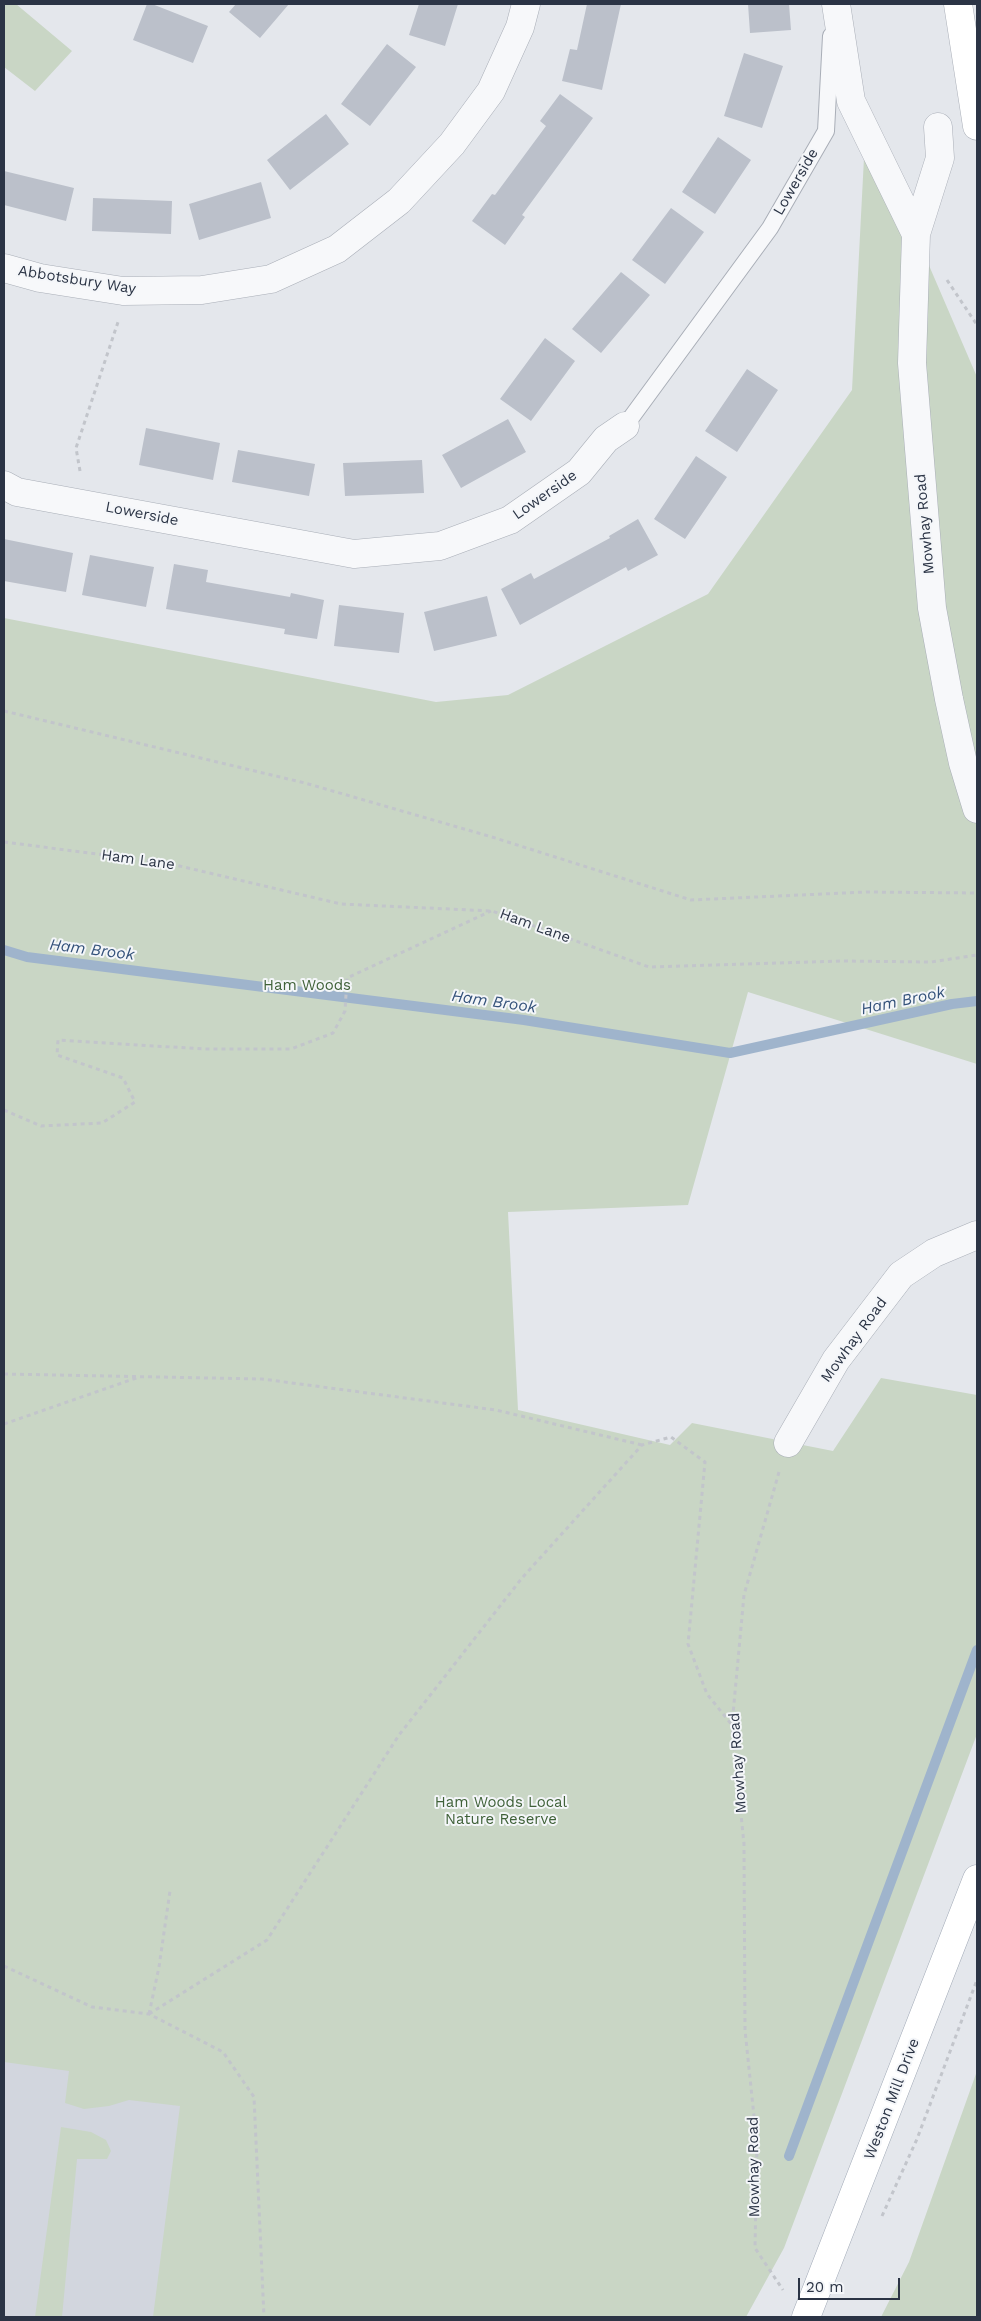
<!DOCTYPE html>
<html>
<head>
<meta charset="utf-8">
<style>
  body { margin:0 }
  #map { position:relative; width:981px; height:2321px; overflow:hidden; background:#e4e7ec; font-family:"Work Sans",sans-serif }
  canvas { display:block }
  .frame { position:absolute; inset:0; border:5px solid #2b3445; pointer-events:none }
  .scale { position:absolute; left:798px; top:2278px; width:102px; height:22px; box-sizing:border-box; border:2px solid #2b3445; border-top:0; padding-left:6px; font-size:15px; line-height:18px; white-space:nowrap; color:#2b3445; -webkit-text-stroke:4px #f4f6f9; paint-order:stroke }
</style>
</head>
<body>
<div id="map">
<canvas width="981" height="2321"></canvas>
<div class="frame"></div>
<div class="scale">20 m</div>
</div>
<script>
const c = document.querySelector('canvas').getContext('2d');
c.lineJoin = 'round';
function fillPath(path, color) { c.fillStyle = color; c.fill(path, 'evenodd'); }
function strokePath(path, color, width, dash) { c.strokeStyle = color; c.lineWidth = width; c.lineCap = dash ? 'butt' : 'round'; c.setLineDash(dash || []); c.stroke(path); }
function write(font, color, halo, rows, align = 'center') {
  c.font = font + ' "Work Sans",sans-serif'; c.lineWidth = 4; c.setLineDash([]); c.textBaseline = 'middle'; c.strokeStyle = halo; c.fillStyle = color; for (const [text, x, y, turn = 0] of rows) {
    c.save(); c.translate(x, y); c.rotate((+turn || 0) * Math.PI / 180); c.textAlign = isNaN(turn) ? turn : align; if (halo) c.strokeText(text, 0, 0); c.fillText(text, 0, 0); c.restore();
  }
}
const built = new Path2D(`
  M4,2044L199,2067L204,2317H4Z`);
const green = new Path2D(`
  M4,4H16L72,51L35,91L4,67Z
  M866,119L977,377V1064L748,992L688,1205L508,1212L518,1410L670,1445L692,1423L833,1451L881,1378L977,1395V1734L784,2248L746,2317H153L180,2106L129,2100L109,2106L84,2109L65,2103L69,2071L4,2062V618L436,702L508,695L708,594L852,390Z
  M977,2071V2317H881L909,2262Z
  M61,2127L91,2132L106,2140L111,2151L107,2159H77L62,2317H35Z`);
const stream = new Path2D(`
  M4,950L27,957L524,1020L730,1053L952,1004L977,1001
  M789,2156L977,1650`);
const building = new Path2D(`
  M147,4H152L208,26L193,63L133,40Z
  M236,4H289L260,38L229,12Z
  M419,4H458L445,46L409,35Z
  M587,4H621L602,90L562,81L570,49L577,50Z
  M748,4H789L791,30L750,33Z
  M387,44L416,67L370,126L341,104Z
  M744,53L783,66L762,128L724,116Z
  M560,94L593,118L522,215L525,217L505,245L472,221L492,194L495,195L546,126L540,121Z
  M326,114L349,144L290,190L267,160Z
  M718,137L751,160L715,214L682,192Z
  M4,171L74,188L66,221L4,205Z
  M261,182L271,218L199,240L189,204Z
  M93,198L172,201L171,234L92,231Z
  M671,208L704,232L665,284L632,260Z
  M621,272L650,295L601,353L572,329Z
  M545,338L575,361L531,421L500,399Z
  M747,369L778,390L737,452L705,431Z
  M508,419L526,452L461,488L442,455Z
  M146,428L220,443L213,480L139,465Z
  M238,450L315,464L309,496L232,482Z
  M696,456L727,477L685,539L654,519Z
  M422,460L424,493L345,496L343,463Z
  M638,519L658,555L628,571L626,567L520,625L501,589L531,573L534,579L610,538L609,536Z
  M4,539L73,553L66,592L4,581Z
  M90,555L154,567L146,607L82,595Z
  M174,564L208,570L206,582L290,597L291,593L324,600L317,639L284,634L285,629L166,609Z
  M487,596L497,636L434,651L424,612Z
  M339,605L404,613L399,653L334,646Z`);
const path = new Path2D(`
  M947,280L977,325
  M80,471L76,448L118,322
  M4,711L305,783L492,837L691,900L866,892L977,893
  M4,842L167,863L341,904L492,911L649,967L842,961L931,962L977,955
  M4,1110L41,1126L102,1123L135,1102L123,1078L57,1055L58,1040L204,1049H291L333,1033L345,1011L347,978L491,911
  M4,1374L262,1379L496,1410L642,1445
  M4,1424L139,1377
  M779,1472L744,1595L732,1725L744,1844L745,2030L757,2145L755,2248L783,2290
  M4,1966L92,2007L149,2014L223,2052L254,2097L264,2317
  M149,2014L267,1940L399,1735L522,1578L642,1445L671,1437L705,1462L688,1644L707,1694L732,1725
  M149,2014L159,1967L170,1891
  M882,2216L917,2139L977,1980`);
const lane = new Path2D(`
  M625,426L770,228L826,131L831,36`);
const street = new Path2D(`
  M836,4L851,101L916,234L912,363L932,608L949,699L963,763L977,809
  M916,234L940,158L938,127
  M4,268L40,278L123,291L202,290L271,279L337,249L399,201L452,144L491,91L520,27L526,4
  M4,485L17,492L354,554L440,546L510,520L579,472L606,439L625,426
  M788,1443L836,1360L901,1275L934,1253L977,1235`);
const secondary = new Path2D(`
  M958,4L977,126`);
const primary = new Path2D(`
  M806,2317L977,1879`);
const streetNames = [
  ["Lowerside",796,182,-60],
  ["Abbotsbury Way",77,280,9],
  ["Lowerside",545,495,-35],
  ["Lowerside",142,514,11],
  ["Mowhay Road",925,524,-95],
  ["Ham Lane",138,860,8],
  ["Ham Lane",535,926,20],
  ["Mowhay Road",854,1340,-54],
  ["Mowhay Road",738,1763,-94],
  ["Weston Mill Drive",892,2099,-69],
  ["Mowhay Road",754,2167,-91]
];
const parkNames = [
  ["Ham Woods",307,986],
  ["Ham Woods Local",501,1803],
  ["Nature Reserve",501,1820]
];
const waterNames = [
  ["Ham Brook",92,950,7],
  ["Ham Brook",903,1001,-12],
  ["Ham Brook",494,1002,8]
];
fillPath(built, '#d2d6de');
fillPath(green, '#c9d6c5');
strokePath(stream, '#9fb4cc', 10);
fillPath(building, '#bbc0ca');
strokePath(lane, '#a9aeb7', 18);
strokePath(street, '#a9aeb7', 29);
strokePath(secondary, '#a9aeb7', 29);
strokePath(primary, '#a3abb8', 29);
strokePath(path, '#c2c5cb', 3, [4, 4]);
strokePath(lane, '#f7f8fa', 16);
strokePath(street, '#f7f8fa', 28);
strokePath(secondary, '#fff', 28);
strokePath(primary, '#fff', 28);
write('15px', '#2b3445', '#f4f6f9', streetNames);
write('15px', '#3f6138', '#f4f6f9', parkNames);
write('italic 16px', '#34527a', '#f4f6f9', waterNames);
</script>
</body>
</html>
